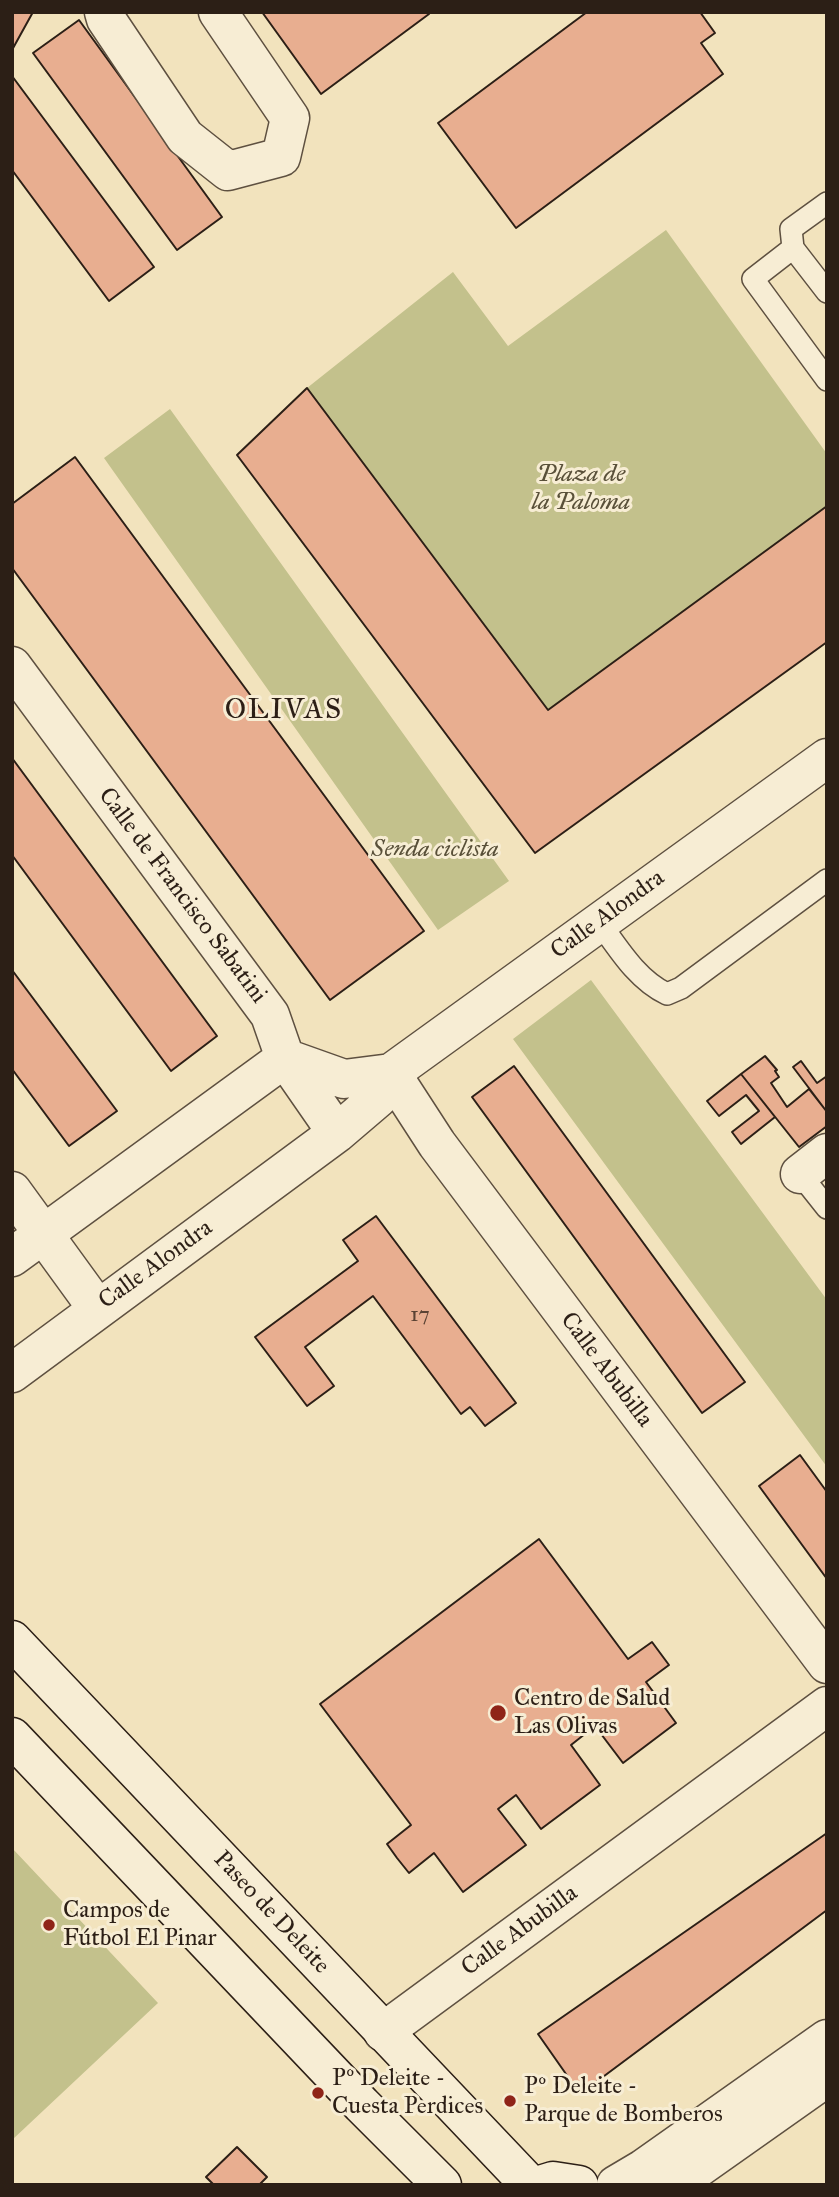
<!DOCTYPE html>
<html>
<head>
<meta charset="utf-8">
<style>
  body { margin:0 }
  #map { position:relative; width:839px; height:2197px; overflow:hidden; background:#f2e3bd; font-family:"IM FELL Great Primer",serif }
  canvas { display:block }
  .frame { position:absolute; inset:0; border:14px solid #2c1f16; pointer-events:none }
</style>
</head>
<body>
<div id="map">
<canvas width="839" height="2197"></canvas>
<div class="frame"></div>
</div>
<script>
const c = document.querySelector('canvas').getContext('2d');
c.lineJoin = 'round';
function fillPath(path, color) { c.fillStyle = color; c.fill(path, 'evenodd'); }
function strokePath(path, color, width, dash) { c.strokeStyle = color; c.lineWidth = width; c.lineCap = dash ? 'butt' : 'round'; c.setLineDash(dash || []); c.stroke(path); }
function write(font, color, halo, rows, align = 'center') {
  c.font = font + ' "IM FELL Great Primer",serif'; c.lineWidth = 6; c.setLineDash([]); c.textBaseline = 'middle'; c.strokeStyle = halo; c.fillStyle = color; for (const [text, x, y, turn = 0] of rows) {
    c.save(); c.translate(x, y); c.rotate((+turn || 0) * Math.PI / 180); c.textAlign = isNaN(turn) ? turn : align; if (halo) c.strokeText(text, 0, 0); c.fillText(text, 0, 0); c.restore();
  }
}
const green = new Path2D(`
  M666,230L827,454V506L548,710L307,388L453,272L508,346Z
  M170,409L509,881L438,930L104,458Z
  M591,980L827,1300V1467L513,1039Z
  M12,1848L158,2003L12,2140Z`);
const building = new Path2D(`
  M12,12H33L12,50Z
  M262,12H428L429,14L321,94Z
  M587,12H700L715,33L701,43L723,74L516,228L438,123Z
  M79,20L222,217L177,250L33,53Z
  M12,76L154,267L109,301L12,170Z
  M307,388L548,710L827,506V642L535,853L237,455Z
  M75,457L424,931L330,1000L12,568V504Z
  M12,758L217,1036L171,1071L12,855Z
  M12,970L117,1111L69,1146L12,1069Z
  M765,1056L777,1070L775,1071L779,1077L771,1083L787,1107L809,1089L827,1112V1126L799,1147L741,1074Z
  M801,1061L817,1083L827,1076V1112L793,1067Z
  M514,1066L745,1382L702,1413L472,1097Z
  M741,1074L775,1117L741,1144L732,1132L759,1111L746,1095L719,1116L707,1101Z
  M376,1216L516,1403L485,1426L470,1407L461,1414L373,1296L305,1347L334,1386L307,1406L255,1337L358,1261L343,1240Z
  M800,1455L827,1492V1579L759,1486Z
  M539,1539L628,1659L652,1642L669,1665L646,1682L676,1723L623,1763L595,1726L571,1745L600,1785L541,1829L516,1795L498,1809L526,1845L463,1892L434,1853L409,1873L397,1858L387,1844L411,1825L320,1704Z
  M827,1833V1910L580,2094L538,2034Z
  M237,2147L267,2177L259,2185H214L206,2177Z`);
const lane = new Path2D(`
  M827,203L791,229L793,248L827,292
  M793,248L753,279L827,380
  M599,922C618,948 637,980 667,994L681,988L827,880
  M800,1174L827,1208`);
const street = new Path2D(`
  M104,12L106,19L185,137L228,171L281,157L290,118L218,12
  M12,666L270,1015L285,1058L337,1133
  M391,1073L437,1144L827,1664
  M800,1174L827,1153
  M12,1191L97,1308
  M12,1257L285,1058L344,1079L391,1073L827,758
  M12,1373L337,1133L378,1098L391,1073
  M383,2032L827,1706
  M616,2185L643,2169L827,2039
  M674,2185L827,2077`);
const secondary = new Path2D(`
  M12,1640L530,2185
  M12,1737L362,2105L442,2185
  M540,2185L553,2181L579,2185`);
const markers = [
  [498,1713,9,"#8f2418"],
  [49,1925,7,"#8f2418"],
  [318,2093,7,"#8f2418"],
  [510,2101,7,"#8f2418"]
];
const numberNames = [
  ["17",420,1316]
];
const parkNames = [
  ["Plaza de",581,475],
  ["la Paloma",581,503],
  ["Senda ciclista",435,850]
];
const streetNames = [
  ["Calle de Francisco Sabatini",182,896,53],
  ["Calle Alondra",608,915,-36],
  ["Calle Alondra",156,1265,-36],
  ["Calle Abubilla",606,1370,53],
  ["Paseo de Deleite",271,1913,47],
  ["Calle Abubilla",520,1931,-36]
];
const poiNames = [
  ["Centro de Salud",514,1699],
  ["Las Olivas",514,1727],
  ["Campos de",63,1911],
  ["Fútbol El Pinar",63,1939],
  ["Pº Deleite -",332,2079],
  ["Cuesta Perdices",332,2107],
  ["Pº Deleite -",524,2087],
  ["Parque de Bomberos",524,2115]
];
const quarterNames = [
  ["OLIVAS",284,711]
];
fillPath(green, '#c3c18c');
fillPath(building, '#e8ae90');
strokePath(building, '#2c1f16', 2);
strokePath(lane, '#5e5040', 24);
strokePath(street, '#5e5040', 41);
strokePath(secondary, '#2c1f16', 41);
strokePath(lane, '#f7edd4', 21);
strokePath(street, '#f7edd4', 38);
strokePath(secondary, '#f7edd4', 38);
for (const [x, y, r, color] of markers) { const dot = new Path2D(); dot.arc(x, y, r, 0, 2 * Math.PI); c.fillStyle = color; c.fill(dot); strokePath(dot, '#f7edd4', 2.5); }
write('21px', '#5b4334', null, numberNames);
write('italic 24px', '#595039', '#f7edd4', parkNames);
write('24px', '#2c1f16', '#f7edd4', streetNames);
write('24px', '#2c1f16', '#f7edd4', poiNames, 'left');
c.letterSpacing = '2px';
write('28px', '#2c1f16', '#f7edd4', quarterNames);
c.letterSpacing = '0px';
</script>
</body>
</html>
